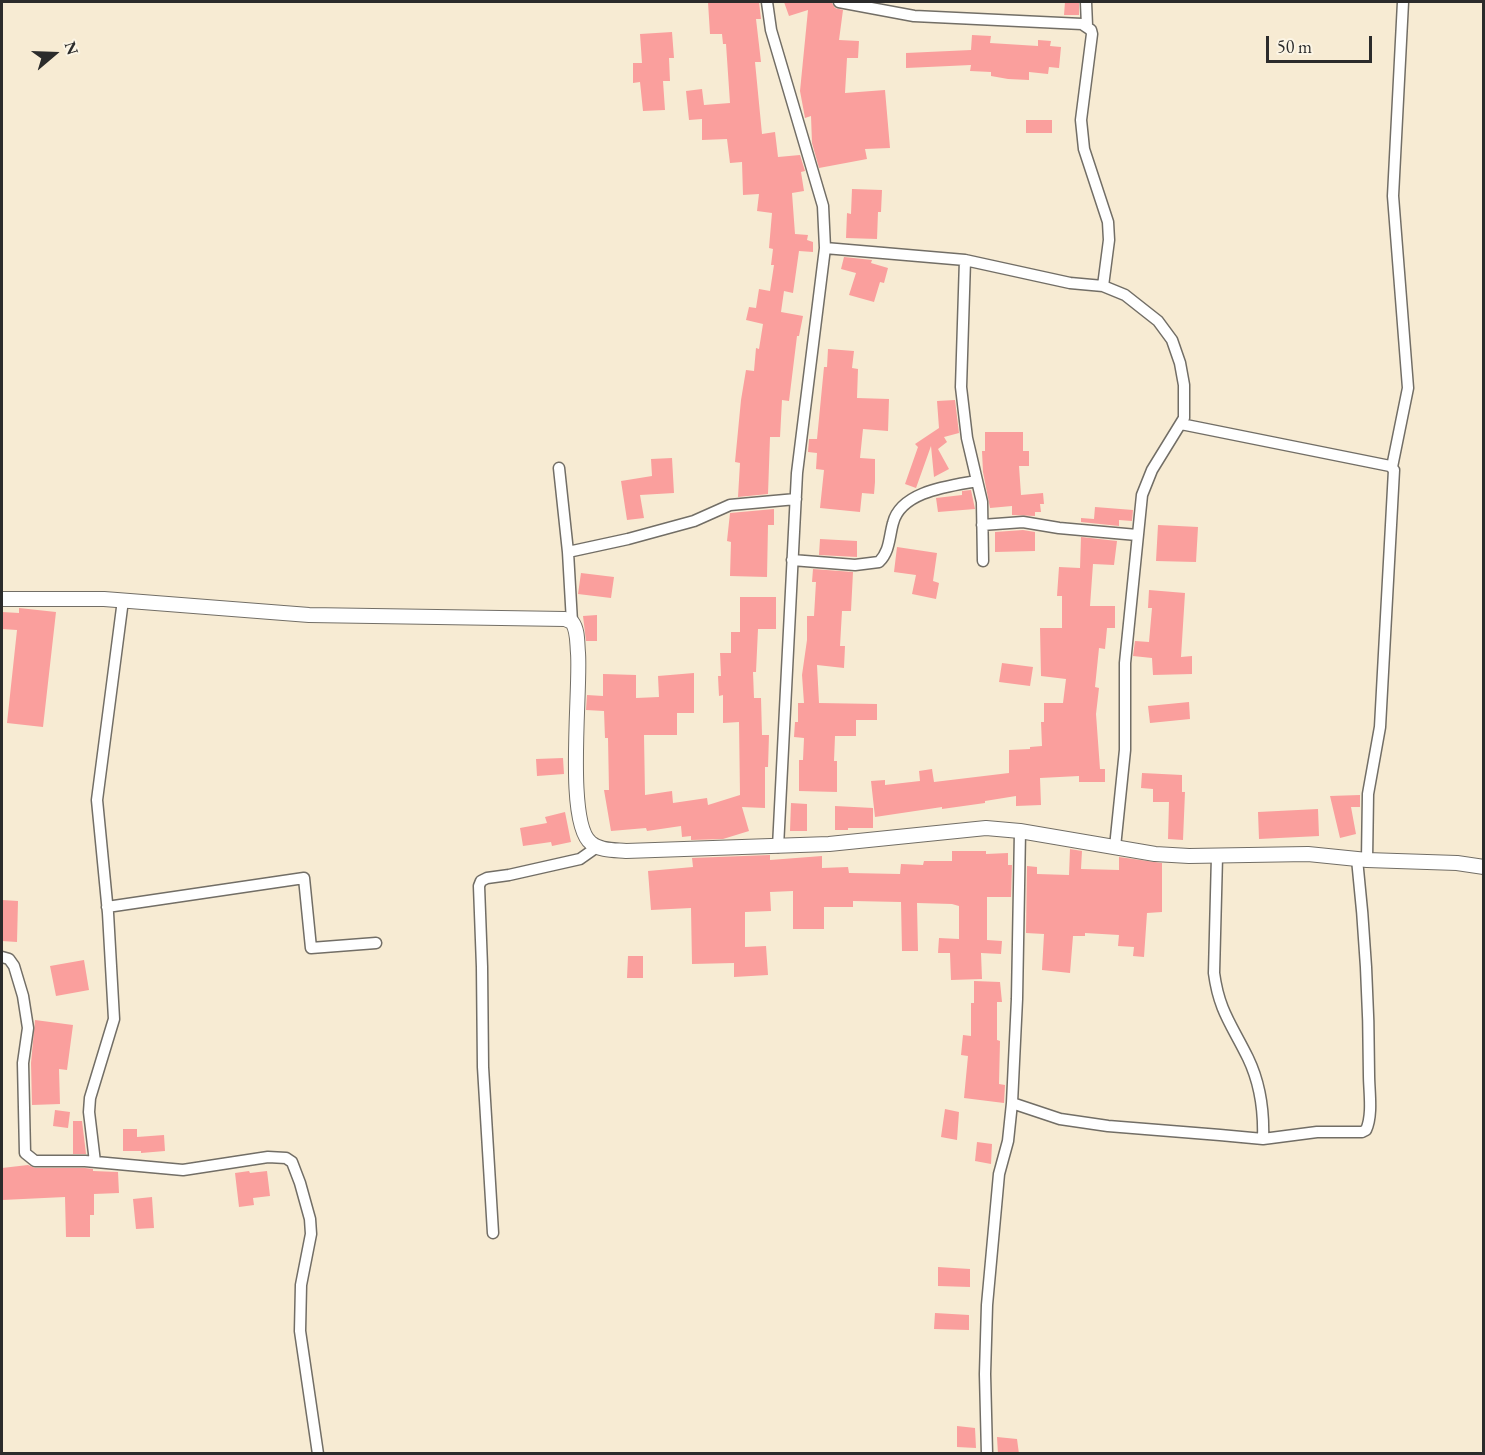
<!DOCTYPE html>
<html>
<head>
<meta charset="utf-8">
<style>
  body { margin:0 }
  #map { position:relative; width:1485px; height:1455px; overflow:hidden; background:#f7ebd3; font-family:"EB Garamond",serif }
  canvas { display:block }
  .frame { position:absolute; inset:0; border:3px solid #2b2b2b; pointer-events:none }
  .north { position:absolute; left:24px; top:24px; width:60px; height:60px; -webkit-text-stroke:4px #fcf5e5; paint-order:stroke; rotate:71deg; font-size:16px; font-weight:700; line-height:24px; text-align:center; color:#2b2b2b }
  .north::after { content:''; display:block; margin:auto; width:21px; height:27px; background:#2b2b2b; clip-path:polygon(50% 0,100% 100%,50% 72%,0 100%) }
  .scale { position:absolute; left:1266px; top:36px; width:106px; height:27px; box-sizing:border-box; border:3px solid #2b2b2b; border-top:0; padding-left:8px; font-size:18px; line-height:21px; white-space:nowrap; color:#2b2b2b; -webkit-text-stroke:4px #fcf5e5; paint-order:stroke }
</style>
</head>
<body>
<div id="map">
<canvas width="1485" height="1455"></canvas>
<div class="frame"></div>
<div class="north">N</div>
<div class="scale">50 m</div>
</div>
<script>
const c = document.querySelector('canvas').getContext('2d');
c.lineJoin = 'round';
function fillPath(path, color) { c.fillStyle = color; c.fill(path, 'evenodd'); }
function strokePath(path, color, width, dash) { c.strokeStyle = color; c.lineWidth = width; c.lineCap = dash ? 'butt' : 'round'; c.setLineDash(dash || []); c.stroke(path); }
const building = new Path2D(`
  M708,2H759L761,19H756L761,62H755L762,134L775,132L778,157L800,155L805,171L801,172L804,191L792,193L795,234L808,235L807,240L813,242V252L799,251L793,293L784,291L781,312L803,316L799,336H797L789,401L782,400L780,437H770L768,494L738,497L740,463L735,462L741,400L746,370L754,371L756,348L759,349L763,324L746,320L749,307L756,308L759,289L770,291L774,265H771L773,249L769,248L772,213L757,211L759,194L743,195L742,162L730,163L727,139L702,140V119L689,120L686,91L702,89L704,105L730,103L726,44H723L722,34H710Z
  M784,2H826L832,3L835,8L843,10L839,40L859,41L858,58H847L845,93L885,90L890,148L865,149L867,159L819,168L812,143L811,116L805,118L800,91L808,10L789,16Z
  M1065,2H1079V15H1064Z
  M672,32L674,58H669L670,81H663L665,110L643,111L640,82L633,83V63H642L640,34Z
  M972,35L991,36L990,43L1038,46V40L1051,41L1050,46L1061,47L1059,68L1049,67L1048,74L1029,72V80L1008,79L991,76V72L970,71L971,65L906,68V53L971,50Z
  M1026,120H1052V133H1026Z
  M852,189L882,190L881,212H878L877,239L846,238L847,213L851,214Z
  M844,257L872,260L871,263L888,268L884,283L880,282L874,302L849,295L856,273L841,269Z
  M828,349L854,351L852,368L858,369L857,398L889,399L888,431L863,429L860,458L875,459V482L874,494L862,493L860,512L820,508L824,470L816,469L817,453L808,452L809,439H817L824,367H827Z
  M955,400L959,433L944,437L947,442L938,449L949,469L934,477L931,446L916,488L905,484L918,447L915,444L939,428L937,401Z
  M985,432H1023V451H1029V466H1019L1021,495L1043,493L1044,504H1040L1041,512H1035V516L1012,515V506L990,508L983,472L982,451H985Z
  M672,458L674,493L640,495L644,518L627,520L621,481L652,476L651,459Z
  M971,490L975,509L938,512L936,498L962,495V491Z
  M1095,507L1133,510L1132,521L1119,520V526L1081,522V518L1094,519Z
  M774,509V525H768L767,577L730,576L731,542L727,541L730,513Z
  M1158,525L1198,527L1196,562L1156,561Z
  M1023,530L1035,532V551L995,552V532Z
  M1081,537L1117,541L1114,565L1093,564L1090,606H1115V628H1107L1105,649L1099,648L1095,687L1099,688L1096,714L1100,769H1105V782H1079V776L1040,778L1041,805L1016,806V796L985,801V803L942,809V807L875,817L871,781L885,780V785L920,781L919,771L932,769L934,782L1009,773V750L1030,749V747L1042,746L1041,722H1044V703H1063L1066,679L1041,676L1040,628H1062V596H1057L1059,567L1080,568Z
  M820,539L857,541V557L819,555Z
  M897,547L937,553L933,581L939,583L936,599L912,594L916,575L894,572Z
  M813,569L853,572L851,611H842L840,646H845L844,668L817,665L819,703L877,704V720H856V736H835L834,761H837V792L799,791V760H803L804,738L794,737L795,722H798V703H804L802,675L807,640V616H814L816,582H812Z
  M581,573L614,577L611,598L578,594Z
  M1149,590L1185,593L1181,657L1192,656V674L1153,675L1152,658L1133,656L1135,641L1149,642L1152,608H1148Z
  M740,597H776V629H758L756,672H753L754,698H761L762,735H769L768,767H765V808L742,807L749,831L723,839L691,840V836L682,837L681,826L647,831L646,828L611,831L604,790H609L608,738H605L604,711L586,710L587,695L603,696V674L636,675V698L659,697L658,676L694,673V713H677V735H644L645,795L672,791L673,803L707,798L708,805L740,795L739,722L723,723V695L719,696L718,676H721L720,653H731V632H740Z
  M19,608L56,612L43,727L7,723L17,630L2,629V612L19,613Z
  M597,615V641H586L583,616Z
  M1002,663L1033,667L1030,686L999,682Z
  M1189,702L1190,719L1150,723L1148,706Z
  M563,758L564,774L537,776L536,759Z
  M1142,773L1182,775V792H1185L1183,840L1168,839L1169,802H1153V789L1141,788Z
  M1360,795V807H1351L1356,834L1340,838L1330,796Z
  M791,803L807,804V831H790Z
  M835,806L873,808V828H848V830H835Z
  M1318,809L1319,836L1259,839L1258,812Z
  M565,812L571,842L552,846L551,842L523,846L520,828L547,823L545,817Z
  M1070,849L1082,851L1081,869L1119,870V857L1162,863V912L1147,913L1144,957L1133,956L1134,947L1118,946L1119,935L1085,933V936H1073L1070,973L1042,970L1044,934L1026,933L1027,866L1037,867V874L1069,875Z
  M952,851H986V854L1008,853V865H1012L1011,897H987V940L1002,941L1001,954L981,953L982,979L951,980L950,953H938L939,938L959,939V906L952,904L917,903L918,951H902L901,902L853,901V907H824V929H793V891L770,892L771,911L745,912V947L766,946L768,975L734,977V963L692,964L691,908L651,910L648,871L693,867L692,858L770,855V860L822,856V868L848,867L849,873L900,874L901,864L923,865L924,861H952Z
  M2,900L18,901L17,942L2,941Z
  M628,956H643V978H627Z
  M84,960L89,990L56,996L50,966Z
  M974,981L1000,982L1002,1002H997V1040L1000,1041L999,1084L1005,1085L1004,1103L964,1098L968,1056L961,1055L963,1035L971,1036V1003H974Z
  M35,1020L73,1025L67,1070L59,1069L60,1104L32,1105L31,1063Z
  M945,1109L959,1112L957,1140L941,1137Z
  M55,1110L70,1112L68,1128L53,1126Z
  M73,1121H82L86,1154H73Z
  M123,1129H137V1137L164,1135L165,1151L141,1153V1151H123Z
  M977,1142L992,1144L991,1164L975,1161Z
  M28,1165L35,1168H85L93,1169V1171L118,1172L119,1193L94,1194V1215H90V1237H66L65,1197L2,1200V1168Z
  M249,1171L250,1173L267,1171L270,1196L253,1198L254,1205L239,1207L235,1173Z
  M152,1197L154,1228L136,1229L133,1199Z
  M938,1267L970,1269V1287L938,1286Z
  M935,1313L969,1315V1330L934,1329Z
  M957,1426L975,1428L976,1448L957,1447Z
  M997,1437L1017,1439L1019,1454H998Z`);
const minor = new Path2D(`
  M767,2L771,30L823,206L825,248L797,473L778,847
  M839,2L914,16L1082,24L1091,30L1092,34L1081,120L1084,149L1108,222L1109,240L1103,286
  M1086,2L1087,26
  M825,248L965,260L1070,283L1103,286L1125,295L1158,321L1172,340L1180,363L1184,385V418L1152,470L1142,495L1125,663V750L1115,847
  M965,260L961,387L967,438L982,502L983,561
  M1181,424L1390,466L1394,470L1380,727L1368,794L1367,860
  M1392,467L1408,388L1393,196L1403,2
  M559,468L568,552L572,622
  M982,525L1023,522L1059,528L1137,535
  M568,552L628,539L694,521L730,505L796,499
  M792,560L855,565L879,562C890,551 889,537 893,523C901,491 950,486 977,481
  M1217,856L1214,973C1219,1011 1232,1025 1248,1058C1260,1083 1264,1112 1263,1139
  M107,907L304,878L311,948L376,943
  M2,957L9,959L14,966L23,996L28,1028L23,1063L25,1153L35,1161H85L183,1170L268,1157L286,1158L292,1162L300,1183L310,1219L311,1234L301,1285L300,1331L318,1454
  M1012,1103L1060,1119L1108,1126L1220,1135L1263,1139L1317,1132H1362L1366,1130C1373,1115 1369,1091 1369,1075C1369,1002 1365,931 1357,859
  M95,1162L89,1112L90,1098L114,1019L108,913L97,800L123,600
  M493,1233L483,1067L482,967L479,886L481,881L487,878L509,875L580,859L597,847
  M987,1454L985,1374L987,1305L999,1174L1008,1141L1012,1103L1017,999L1020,831`);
const tertiary = new Path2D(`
  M2,599H104L309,615L565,619L572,622C578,630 577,642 578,653C581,689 565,823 591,843C600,851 615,850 626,851L829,844L986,828L1020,831L1155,854L1189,856L1308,854L1367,860L1457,863L1484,867`);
fillPath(building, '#fa9f9d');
strokePath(minor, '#726e66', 13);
strokePath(tertiary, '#726e66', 16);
strokePath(minor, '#fff', 10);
strokePath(tertiary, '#fff', 14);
</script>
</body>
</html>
